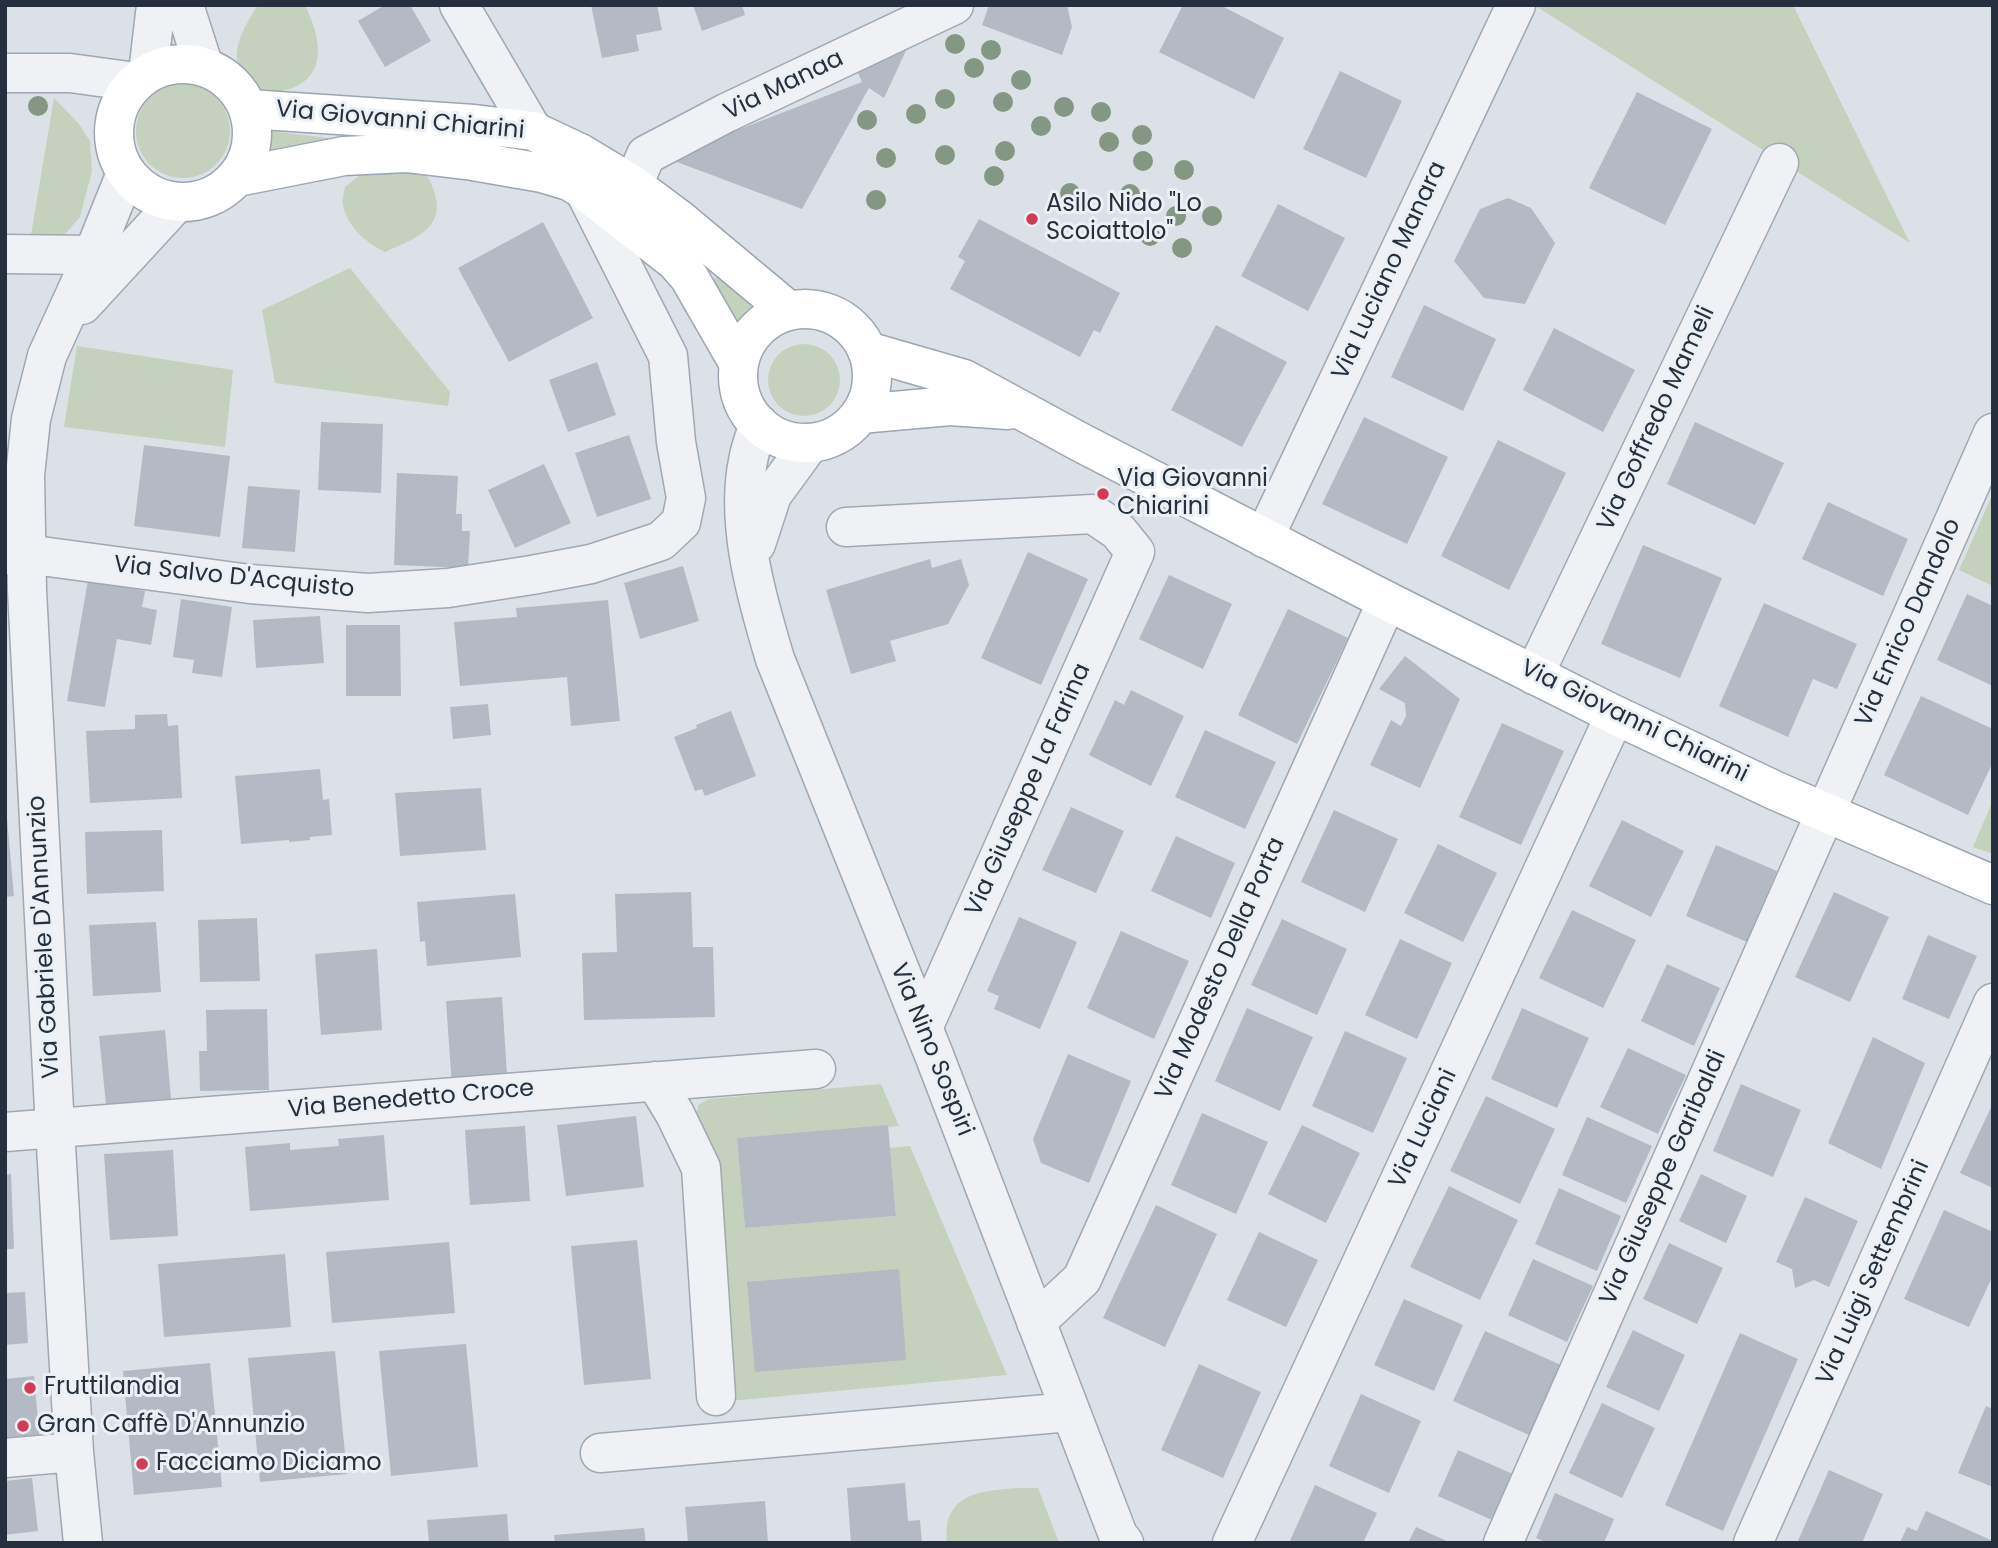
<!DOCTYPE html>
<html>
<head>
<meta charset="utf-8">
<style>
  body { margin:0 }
  #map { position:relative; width:1998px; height:1548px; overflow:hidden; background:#dce1e7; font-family:Poppins,sans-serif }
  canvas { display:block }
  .frame { position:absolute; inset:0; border:7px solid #252f3e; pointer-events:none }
</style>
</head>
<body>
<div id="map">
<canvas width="1998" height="1548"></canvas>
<div class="frame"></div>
</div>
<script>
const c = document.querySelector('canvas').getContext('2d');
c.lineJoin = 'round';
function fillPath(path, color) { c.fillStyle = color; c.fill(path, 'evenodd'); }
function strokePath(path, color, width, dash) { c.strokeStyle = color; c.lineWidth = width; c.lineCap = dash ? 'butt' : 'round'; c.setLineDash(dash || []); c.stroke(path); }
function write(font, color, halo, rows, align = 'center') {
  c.font = font + ' Poppins,sans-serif'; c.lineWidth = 6; c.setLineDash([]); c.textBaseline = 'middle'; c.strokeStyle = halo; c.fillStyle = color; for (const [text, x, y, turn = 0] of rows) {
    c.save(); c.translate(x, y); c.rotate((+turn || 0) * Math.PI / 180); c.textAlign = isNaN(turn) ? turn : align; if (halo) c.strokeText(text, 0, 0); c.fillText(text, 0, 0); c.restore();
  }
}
const green = new Path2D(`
  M258,5H305C332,61 318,95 252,93C225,61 238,36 258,5Z
  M1538,5H1793L1910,243L1537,7Z
  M136 131a47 47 0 1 1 94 0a47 47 0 1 1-94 0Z
  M54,98L79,124L90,141L92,171L80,217L64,235H31Z
  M263,130L342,140L261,164Z
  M365,171H412L428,177C452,224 424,235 385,252C367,243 347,227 343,205C342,200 344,192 345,187Z
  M350,268L450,392L448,406L275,383L262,310Z
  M719,274L766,305L740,327L713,280Z
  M768 380a36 36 0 1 1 72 0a36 36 0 1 1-72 0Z
  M77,346L233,370L225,447L64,427Z
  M1993,493V586L1959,570Z
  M1993,800V854L1973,847Z
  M881,1084L899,1126L737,1138L745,1228L896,1216L890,1148L910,1146L1007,1375L730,1401L696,1114L699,1104L709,1099Z
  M1016,1488H1038L1059,1543H946C947,1536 946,1527 948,1520C957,1490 991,1491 1016,1488Z`);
const building = new Path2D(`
  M385,5H410L431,41L385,67L358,21Z
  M591,5H657L662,30L636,35L639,51L602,58Z
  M693,5H742L745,15L702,31Z
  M989,5H1067L1072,27L1062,55L982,25Z
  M1183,5H1220L1284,38L1254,99L1159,52Z
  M910,42L884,98L869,88L802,209L677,162L680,152L862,82L853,62Z
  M1340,71L1402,101L1366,178L1303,149Z
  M1637,92L1712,129L1665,225L1589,188Z
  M1508,198L1531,208L1555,243L1525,304L1484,298L1454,261L1480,209Z
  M1278,204L1345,238L1308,311L1241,276Z
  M979,219L1120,293L1100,333L1094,330L1080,357L950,289L965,261L958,257Z
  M543,222L593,318L509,362L458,268Z
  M1424,305L1496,339L1463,411L1391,377Z
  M1216,325L1287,362L1242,447L1171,410Z
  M1554,328L1635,370L1603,432L1523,390Z
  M597,362L616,415L568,432L549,380Z
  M1364,417L1448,457L1407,544L1322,504Z
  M321,422L383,424L381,493L318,490Z
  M1695,422L1784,463L1755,525L1667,484Z
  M629,435L651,499L597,517L575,453Z
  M1498,440L1566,473L1509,590L1441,556Z
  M144,445L230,456L220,537L134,526Z
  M544,464L571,523L515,548L488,490Z
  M397,473L458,476L456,514H462V531H470L468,568L394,565Z
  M248,486L300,490L295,552L242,548Z
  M1828,502L1908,539L1883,596L1802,559Z
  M1643,545L1722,578L1680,678L1601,644Z
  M1028,552L1088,579L1041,685L981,658Z
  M930,559L932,568L961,559L969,585L948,624L890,641L896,661L851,674L826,590Z
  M683,566L699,621L640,639L624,583Z
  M1169,575L1232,604L1203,669L1139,639Z
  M88,580L145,591L142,607L157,610L151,645L117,639L105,707L67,701Z
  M1967,594L1993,606V686L1937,660Z
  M181,599L232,607L222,677L192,673L194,660L173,657Z
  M608,600L620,721L571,726L567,677L460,686L454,622L517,617L516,608Z
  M1764,603L1857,644L1837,689L1813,679L1788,737L1719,706Z
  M1288,609L1348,638L1297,744L1238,715Z
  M320,616L324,663L256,668L253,620Z
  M346,625H400L401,696H346Z
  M1405,656L1460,699L1420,788L1370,765L1391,720L1401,726L1406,716L1405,703L1379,689Z
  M1131,690L1184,716L1151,786L1089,755L1115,700L1124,705Z
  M1921,696L1993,729V762L1968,815L1884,775Z
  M488,704L491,735L453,739L450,707Z
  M731,711L756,776L705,796L702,789L695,791L674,737L697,728L696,725Z
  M167,714L168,726L178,725L182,798L90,803L86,731L135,729V715Z
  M1502,723L1564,751L1521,845L1459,817Z
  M1205,730L1276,762L1245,829L1175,797Z
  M320,769L323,800L329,799L332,835L310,837V840L289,842V840L241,844L235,776Z
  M481,788L486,850L400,856L395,793Z
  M1071,807L1124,831L1096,893L1042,870Z
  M1334,810L1398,839L1365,912L1301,882Z
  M5,818H7L14,896L5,897Z
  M1622,820L1684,851L1651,917L1589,886Z
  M162,830L164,891L87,894L85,832Z
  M1176,836L1235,863L1211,918L1151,891Z
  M1438,844L1497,873L1463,942L1404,913Z
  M1716,845L1777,871L1747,942L1686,916Z
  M691,892L693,947H713L715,1017L584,1020L582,953L617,952L615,894Z
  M1834,892L1889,917L1850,1002L1795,977Z
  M515,894L521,957L427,966L425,941L420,942L417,902Z
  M1572,910L1636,940L1603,1008L1539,978Z
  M1019,917L1077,942L1040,1029L994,1009L999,996L987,991Z
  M257,918L260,981L200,982L198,920Z
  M1282,919L1347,949L1317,1015L1251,985Z
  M156,922L161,992L93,996L89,925Z
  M1121,931L1189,961L1154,1039L1087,1008Z
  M1928,935L1977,956L1949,1019L1902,999Z
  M1400,939L1452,963L1417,1039L1365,1015Z
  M377,949L382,1030L321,1035L315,954Z
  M1667,964L1720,988L1694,1046L1641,1021Z
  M502,997L507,1075L452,1086L446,1001Z
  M1247,1008L1313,1037L1280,1111L1215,1081Z
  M1522,1008L1589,1038L1557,1108L1491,1079Z
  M267,1009L269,1090L200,1091L199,1051H207L206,1010Z
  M165,1030L171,1099L106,1104L99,1036Z
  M1345,1031L1407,1058L1373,1133L1312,1106Z
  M1873,1037L1925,1063L1881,1169L1828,1143Z
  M1628,1048L1686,1075L1658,1134L1600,1107Z
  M1068,1054L1131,1081L1089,1183L1041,1163L1033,1139Z
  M1741,1084L1801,1110L1773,1177L1713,1151Z
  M1486,1096L1555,1129L1520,1204L1450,1171Z
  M1993,1103V1188L1960,1173Z
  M1202,1113L1268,1142L1236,1214L1171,1185Z
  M636,1116L644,1187L566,1196L557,1125Z
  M1587,1117L1652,1146L1626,1203L1562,1175Z
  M888,1125L896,1216L745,1228L737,1138Z
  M1302,1125L1360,1153L1326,1223L1268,1194Z
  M525,1126L530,1201L470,1205L465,1130Z
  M384,1135L389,1200L250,1211L245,1147L290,1143V1150L339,1146L338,1139Z
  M173,1150L178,1236L110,1240L104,1154Z
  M11,1174L14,1249H5V1175Z
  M1701,1174L1747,1196L1726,1243L1679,1221Z
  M1449,1186L1518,1220L1480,1300L1410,1267Z
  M1559,1188L1621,1216L1597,1271L1535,1244Z
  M1805,1197L1858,1221L1829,1287L1814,1280L1795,1288L1792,1269L1776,1262Z
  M1156,1205L1217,1234L1165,1347L1103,1318Z
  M1944,1210L1993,1232V1275L1969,1327L1904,1299Z
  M1259,1232L1318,1260L1286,1327L1227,1300Z
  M637,1240L651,1379L584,1385L571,1246Z
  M449,1242L455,1313L332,1323L326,1252Z
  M1669,1243L1723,1268L1697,1324L1643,1299Z
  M285,1254L291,1327L164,1337L158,1264Z
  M1533,1259L1593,1286L1567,1342L1508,1315Z
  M899,1269L906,1360L755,1372L747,1282Z
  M25,1292L28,1343L5,1345V1293Z
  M1404,1299L1463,1325L1434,1391L1374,1365Z
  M1633,1330L1685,1355L1659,1411L1606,1387Z
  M1485,1331L1561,1365L1529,1435L1453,1401Z
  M1740,1333L1798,1359L1723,1531L1665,1505Z
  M466,1344L478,1467L391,1476L379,1351Z
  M335,1351L347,1474L260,1482L248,1358Z
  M210,1363L222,1487L134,1495L123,1371Z
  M1199,1364L1261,1392L1223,1478L1161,1450Z
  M34,1376L40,1443L5,1446V1379Z
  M1361,1394L1421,1421L1389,1493L1329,1466Z
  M1602,1403L1655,1428L1622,1498L1569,1473Z
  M1986,1406L1993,1409V1487L1958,1473Z
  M1458,1450L1513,1474L1492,1520L1438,1496Z
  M1829,1470L1883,1494L1862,1543H1797Z
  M32,1478L38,1531L5,1535V1481Z
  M905,1483L908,1521L920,1520L922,1543H851L847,1488Z
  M1315,1485L1377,1513L1363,1543H1289Z
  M1555,1493L1614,1519L1604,1543H1547L1536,1538Z
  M765,1501L768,1543H688L685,1507Z
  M1926,1511L1993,1541V1543H1900L1907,1527L1917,1531Z
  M507,1514L509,1543H429L427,1520Z
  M1416,1527L1451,1543H1408Z
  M644,1528L646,1543H555L554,1535Z`);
const minor = new Path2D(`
  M184,5L204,67
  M459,5L533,131
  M5,73H70L136,82
  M148,73L156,5
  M633,185L646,155L726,113L954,5
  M5,254L93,255
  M82,305L177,202
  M759,424C755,436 750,448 748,461C735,524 757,599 775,659L934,1055L1118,1535L1124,1543
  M846,527L1093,514L1118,531L1135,552L923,1028
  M1264,538L1516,5
  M756,544L772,495L810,443
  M5,555L26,554L250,584L368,593L448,588L532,575L591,564L661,541L681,522L686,498L676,442L668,356L584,190
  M1534,675L1779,163
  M655,1081L675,1114L701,1168L716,1396
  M5,1132L816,1069
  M1036,1322L1082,1279L1387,601
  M600,1453L1070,1412
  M5,1458L74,1452
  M83,1543L74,1452L55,1129L27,590L25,475L31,419L47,356L93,255L126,173
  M1232,1543L1615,715
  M1503,1543L1993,433
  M1753,1543L1993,1003`);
const major = new Path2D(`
  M114 133a69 69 0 1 1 138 0a69 69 0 1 1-138 0Z
  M248,109L474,124L533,131L580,153L633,185L680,220L789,311
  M237,177L344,156L406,153L473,161L542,173L569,181L584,190L675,261L689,277L739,364
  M738 376a67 67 0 1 1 134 0a67 67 0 1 1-134 0Z
  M867,351L964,379L1078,441L1387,601L1615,715L1776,791L1993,885
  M860,414L950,406L1008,410`);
const trees = [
  [955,44],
  [991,50],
  [974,68],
  [1021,80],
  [945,99],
  [1003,102],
  [38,106],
  [1064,107],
  [1101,112],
  [916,114],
  [867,120],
  [1041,126],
  [1142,135],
  [1109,142],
  [1005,151],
  [945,155],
  [886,158],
  [1143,161],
  [1184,170],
  [994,176],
  [1070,193],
  [1130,194],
  [876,200],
  [1176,216],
  [1212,216],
  [1150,236],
  [1182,248]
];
const markers = [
  [1032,219,7,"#d33a55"],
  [1103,494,7,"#d33a55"],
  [30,1388,7,"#d33a55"],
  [23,1426,7,"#d33a55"],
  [142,1464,7,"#d33a55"]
];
const streetNames = [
  ["Via Manaa",784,86,-26],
  ["Via Giovanni Chiarini",400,121,5],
  ["Via Luciano Manara",1390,271,-65],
  ["Via Goffredo Mameli",1657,419,-65],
  ["Via Salvo D'Acquisto",234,578,6],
  ["Via Enrico Dandolo",1909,623,-66],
  ["Via Giovanni Chiarini",1634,722,26],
  ["Via Giuseppe La Farina",1029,790,-66],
  ["Via Gabriele D'Annunzio",45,937,-93],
  ["Via Modesto Della Porta",1221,969,-66],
  ["Via Nino Sospiri",931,1050,68],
  ["Via Benedetto Croce",411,1100,-5],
  ["Via Luciani",1424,1129,-65],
  ["Via Giuseppe Garibaldi",1664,1178,-66],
  ["Via Luigi Settembrini",1874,1273,-66]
];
const poiNames = [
  ["Asilo Nido \"Lo",1046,205],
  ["Scoiattolo\"",1046,233],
  ["Via Giovanni",1117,480],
  ["Chiarini",1117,508],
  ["Fruttilandia",44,1388],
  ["Gran Caffè D'Annunzio",37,1426],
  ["Facciamo Diciamo",156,1464]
];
fillPath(green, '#c3d1bd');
fillPath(building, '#b3bac4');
strokePath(minor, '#a1a8b1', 41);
strokePath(major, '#9ba5b3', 41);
strokePath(minor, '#eff1f5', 38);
strokePath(major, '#fff', 38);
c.fillStyle = '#839783';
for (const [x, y] of trees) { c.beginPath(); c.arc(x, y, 10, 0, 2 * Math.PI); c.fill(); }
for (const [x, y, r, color] of markers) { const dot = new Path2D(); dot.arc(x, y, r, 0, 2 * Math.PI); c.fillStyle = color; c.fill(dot); strokePath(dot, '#ebf0f5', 2.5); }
write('24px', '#252f3e', '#ebf0f5', streetNames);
write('24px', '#252f3e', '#ebf0f5', poiNames, 'left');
</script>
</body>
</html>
